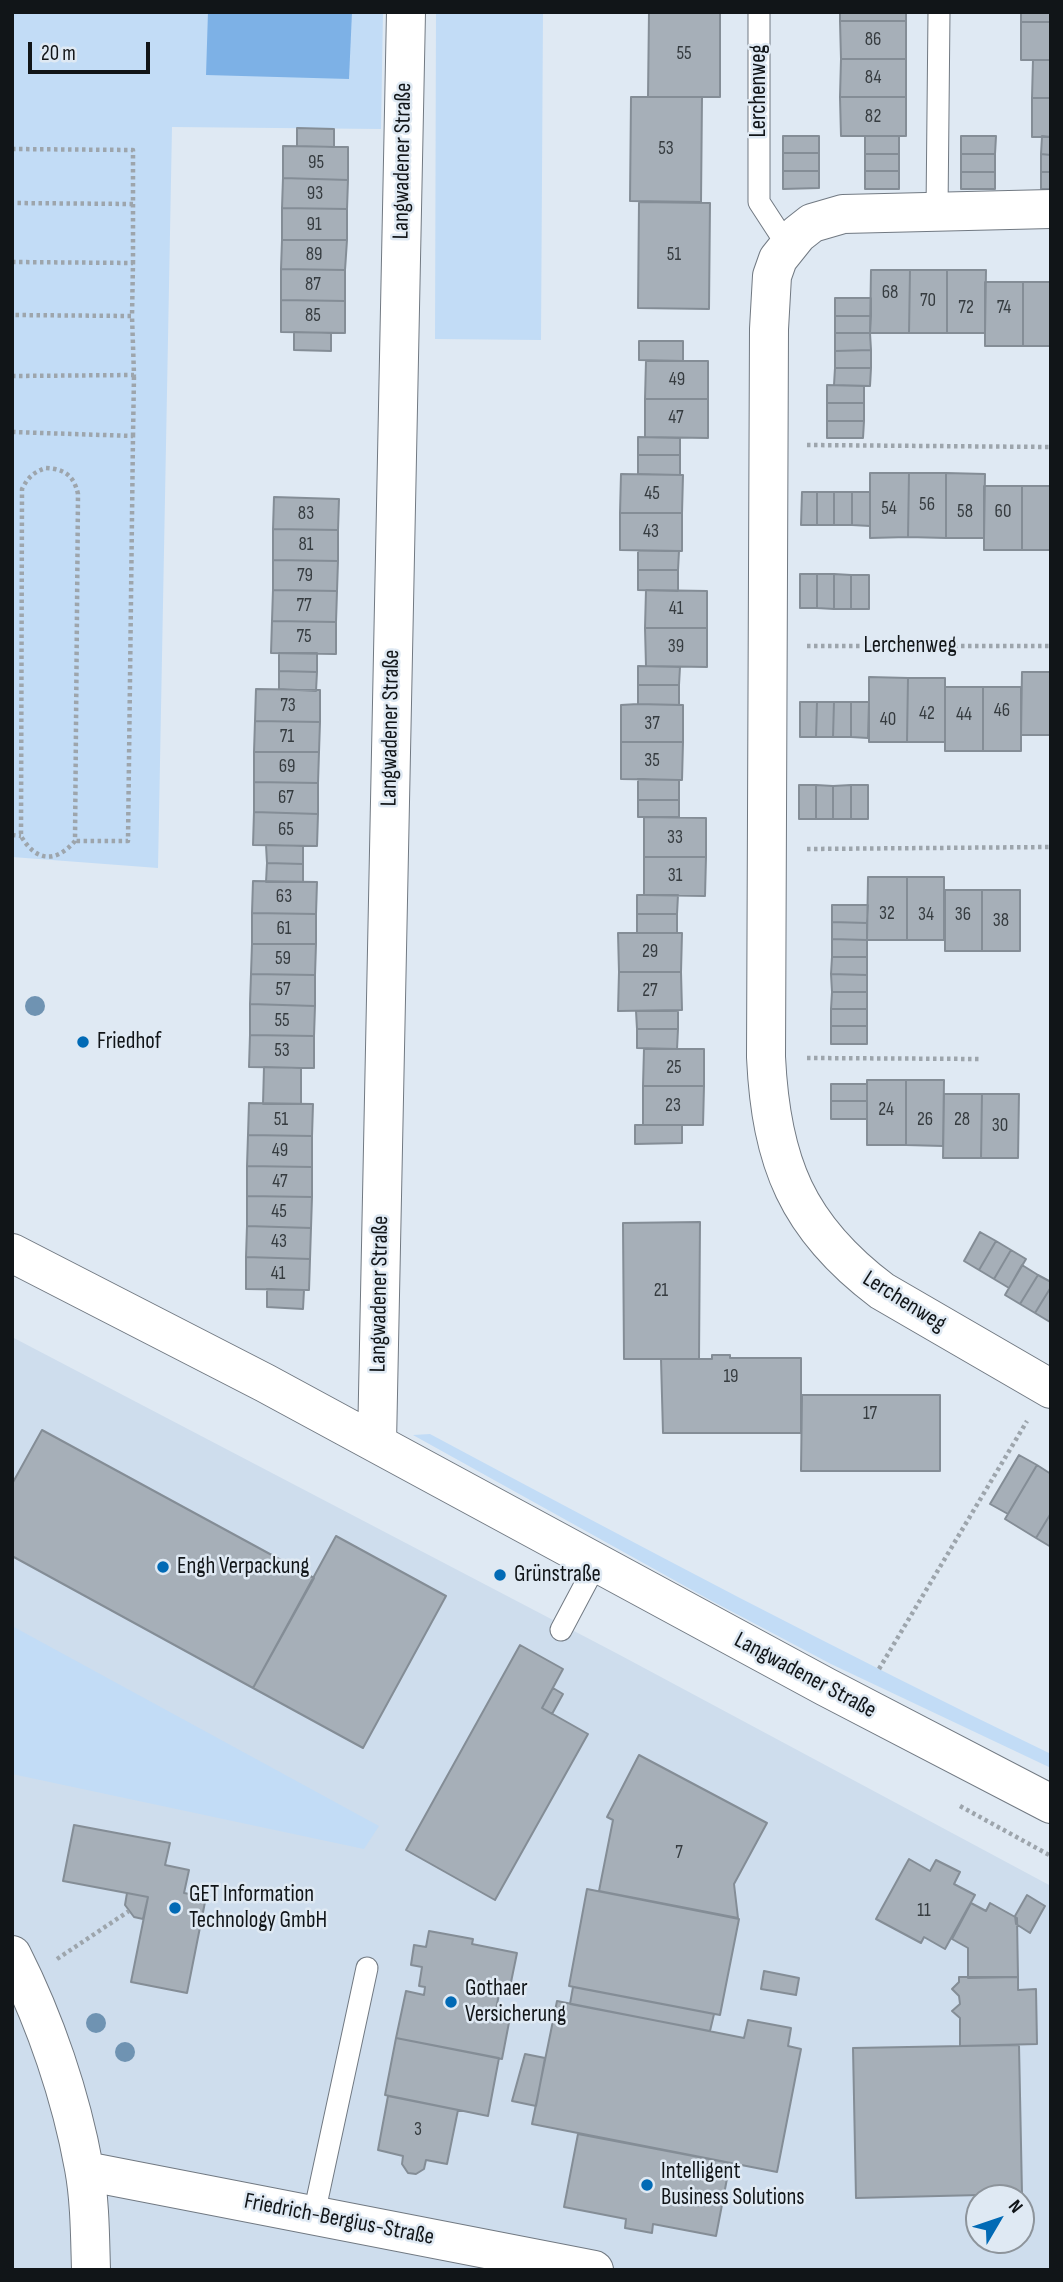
<!DOCTYPE html>
<html>
<head>
<meta charset="utf-8">
<style>
  body { margin:0 }
  #map { position:relative; width:1063px; height:2282px; overflow:hidden; background:#dfe9f3; font-family:"Sofia Sans Condensed",sans-serif }
  canvas { display:block }
  .frame { position:absolute; inset:0; border:14px solid #111518; pointer-events:none }
  .north { position:absolute; left:965px; top:2184px; width:70px; height:70px; box-sizing:border-box; background:#dfe9f3; border:2px solid #8d949b; border-radius:50%; rotate:51deg; font-size:19px; font-weight:700; line-height:28px; text-align:center; color:#111518 }
  .north::after { content:''; display:block; margin:auto; width:24px; height:32px; background:#016ab5; clip-path:polygon(50% 0,100% 100%,50% 72%,0 100%) }
  .scale { position:absolute; left:28px; top:42px; width:122px; height:32px; box-sizing:border-box; border:4px solid #111518; border-top:0; padding-left:9px; font-size:21px; line-height:24px; white-space:nowrap; color:#111518; -webkit-text-stroke:5px #dfe9f3; paint-order:stroke }
</style>
</head>
<body>
<div id="map">
<canvas width="1063" height="2282"></canvas>
<div class="frame"></div>
<div class="north">N</div>
<div class="scale">20 m</div>
</div>
<script>
const c = document.querySelector('canvas').getContext('2d');
c.lineJoin = 'round';
function fillPath(path, color) { c.fillStyle = color; c.fill(path, 'evenodd'); }
function strokePath(path, color, width, dash) { c.strokeStyle = color; c.lineWidth = width; c.lineCap = dash ? 'butt' : 'round'; c.setLineDash(dash || []); c.stroke(path); }
function write(font, color, halo, rows, align = 'center') {
  c.font = font + ' "Sofia Sans Condensed",sans-serif'; c.lineWidth = 5; c.setLineDash([]); c.textBaseline = 'middle'; c.strokeStyle = halo; c.fillStyle = color; for (const [text, x, y, turn = 0] of rows) {
    c.save(); c.translate(x, y); c.rotate((+turn || 0) * Math.PI / 180); c.textAlign = isNaN(turn) ? turn : align; if (halo) c.strokeText(text, 0, 0); c.fillText(text, 0, 0); c.restore();
  }
}
const built = new Path2D(`
  M12,1337L618,1654L1051,1886V2270H12ZM979,2198H1021V2240H979Z`);
const green = new Path2D(`
  M12,12H383L381,129L172,127L158,868L12,857Z
  M436,12H543L541,340L435,339Z
  M430,1434C636,1544 841,1653 1051,1754V1768L831,1664L710,1600L413,1435Z
  M12,1626L379,1826L364,1849L12,1774Z`);
const water = new Path2D(`
  M208,12H352L349,79L206,75Z`);
const building = new Path2D(`
  M649,12H720V97H648Z
  M840,12H906V21H840Z
  M1021,12H1051V22H1021Z
  M840,21H906V59H841Z
  M1021,22H1051V60H1021Z
  M841,59H906V97H840Z
  M1033,60H1051V98H1032Z
  M631,97H702L701,202L630,201Z
  M840,97H906V136H841Z
  M1032,98H1051V137H1032Z
  M297,128L334,129V147L297,146Z
  M783,136H819V153H783Z
  M865,136H899V154H865Z
  M961,136H996L995,154H961Z
  M1042,136L1051,137V155L1041,154Z
  M283,146L348,147V180L283,178Z
  M783,153H819V171H783Z
  M865,154H899V171H865Z
  M961,154H995V172H961Z
  M1041,154L1051,155V172H1041Z
  M783,171H819V188L783,189Z
  M865,171H899V189H865Z
  M961,172H995V189H961Z
  M1041,172H1051V189H1041Z
  M283,178L348,180L347,209L282,208Z
  M639,202L710,203L709,309L638,308Z
  M282,208L347,209V240H282Z
  M282,240H347L345,270L281,269Z
  M281,269L345,270V301L281,300Z
  M871,270H910L909,333H870Z
  M910,270H947V333H909Z
  M947,270H986L985,333H947Z
  M985,282H1023V346H985Z
  M1023,282H1051V346H1023Z
  M835,298H871V316H835Z
  M281,300L345,301V333L281,332Z
  M835,316H871L870,333H835Z
  M294,332L331,333V351L294,350Z
  M835,333H870L871,350L835,351Z
  M639,341H683V361L639,360Z
  M871,350V368H835V351Z
  M646,361H708V399H645Z
  M835,368H871L870,386L834,385Z
  M827,385L864,386V403H827Z
  M645,399H708V438L645,437Z
  M827,403H864V421H827Z
  M827,421H864L863,438H827Z
  M638,437L680,438V455H638Z
  M638,455H680V475L638,474Z
  M870,473H909L908,537L870,538Z
  M909,473H946V538L908,537Z
  M946,473L985,474L984,538H946Z
  M621,474L683,475L682,513H620Z
  M984,486H1022V550H984Z
  M1022,486H1051V550H1022Z
  M802,492H817V525H801Z
  M817,492H834V525H817Z
  M834,492H852V525H834Z
  M852,492H870V526L852,525Z
  M274,497L339,499L338,530L273,529Z
  M620,513H682V551L620,550Z
  M273,529L338,530V561L273,560Z
  M638,551H679L678,570H638Z
  M273,560L338,561L337,591L273,590Z
  M638,570H678V591L638,590Z
  M800,574H817V608H800Z
  M817,574H834V609L817,608Z
  M834,574L851,575V609H834Z
  M851,575H869V609H851Z
  M273,590L337,591L336,622L272,621Z
  M646,590L707,591V628H645Z
  M272,621L336,622V654L271,653Z
  M645,628H707V667L646,666Z
  M279,653H317V672L279,671Z
  M638,666L680,667L679,685H638Z
  M279,671L317,672L316,691L279,689Z
  M1022,672H1051V735H1021Z
  M869,677L908,678L907,742H869Z
  M908,678H945V742H907Z
  M638,685H679V705L638,704Z
  M945,687H983V751H945Z
  M983,687H1021V751H983Z
  M256,689L320,690V722L255,721Z
  M800,702H817L816,737H800Z
  M817,702H834L833,737H816Z
  M834,702H851V737H833Z
  M851,702H869L868,738L851,737Z
  M638,704L683,705V742H621V705Z
  M255,721L320,722L319,752H254Z
  M621,742H683L682,780L621,779Z
  M254,752H319L318,783L254,782Z
  M638,779L679,780V800H638Z
  M254,782L318,783V814L254,812Z
  M799,785H816V819H799Z
  M816,785L833,786V819H816Z
  M851,785V819H833V786Z
  M851,785H868V819H851Z
  M638,800H679V817H638Z
  M254,812L318,814L317,846L253,845Z
  M644,817L706,818V857H644Z
  M266,845L303,846V864L267,863Z
  M644,857H706L705,896L644,895Z
  M267,863L303,864V882H266Z
  M868,877H907V940H867Z
  M907,877H944V940H907Z
  M253,881L317,882L316,914L252,913Z
  M945,890H982V951H945Z
  M982,890H1020V951H982Z
  M637,895H678L677,914H637Z
  M832,905H868L867,923L832,922Z
  M252,913L316,914V944H252Z
  M637,914H677V933H637Z
  M832,922L867,923V940L832,939Z
  M618,933H682L681,972H619Z
  M832,939L867,940V957H832Z
  M252,944H316L315,975L251,974Z
  M832,957H867V975L831,974Z
  M619,972H681L682,1010L618,1011Z
  M251,974L315,975V1006L250,1004Z
  M831,974L867,975V992H832Z
  M832,992H867V1009H831Z
  M250,1004L315,1006L314,1036L250,1035Z
  M831,1009H867V1026H831Z
  M636,1011H678V1029H637Z
  M831,1026H867V1044H831Z
  M637,1029H678L677,1049L637,1048Z
  M250,1035L314,1036V1068L249,1067Z
  M644,1049H704V1086H643Z
  M264,1067L301,1068V1104H263Z
  M867,1080H906V1145H867Z
  M906,1080H944L943,1146L906,1145Z
  M831,1084H867V1101H831Z
  M643,1086H704L703,1125H643Z
  M944,1094H982L981,1158H943Z
  M982,1094H1019L1018,1158H981Z
  M831,1101H867V1119H831Z
  M249,1103L313,1104L312,1136L248,1135Z
  M635,1125H682V1143L635,1144Z
  M248,1135L312,1136V1167L247,1166Z
  M247,1166L312,1167V1197L247,1196Z
  M247,1196L312,1197L311,1228L247,1226Z
  M700,1222L699,1359H624L623,1223Z
  M247,1226L311,1228L310,1259L246,1257Z
  M980,1232L996,1241L979,1270L964,1261Z
  M996,1241L1011,1250L994,1279L979,1270Z
  M1011,1250L1026,1259L1009,1288L994,1279Z
  M246,1257L310,1259L309,1290L246,1289Z
  M1022,1265L1038,1275L1020,1304L1005,1295Z
  M1038,1275L1051,1282V1287L1035,1313L1020,1304Z
  M1051,1287V1321L1050,1322L1035,1313Z
  M267,1289L304,1290L303,1309L267,1307Z
  M712,1355H730V1358H801V1433H663L661,1359H712Z
  M802,1395H940V1471H801Z
  M42,1430L314,1578L253,1688L12,1556V1484Z
  M1019,1455L1037,1465L1008,1514L990,1504Z
  M1037,1465L1051,1474V1513L1036,1538L1005,1519Z
  M1051,1513V1547L1036,1538Z
  M336,1536L446,1596L363,1748L253,1688Z
  M520,1645L563,1669L542,1708L588,1734L495,1900L406,1850Z
  M553,1688L563,1694L552,1714L542,1708Z
  M639,1755L767,1823L734,1884L738,1918L599,1891L613,1820L607,1817Z
  M74,1825L170,1843L165,1865L189,1870L184,1893L206,1897L187,1993L131,1982L148,1897L63,1881Z
  M909,1859L930,1871L936,1860L960,1872L954,1884L975,1895L945,1949L924,1937L921,1943L876,1919Z
  M587,1889L739,1919L720,2015L569,1986Z
  M127,1893L148,1897L143,1919L134,1917L125,1905Z
  M1027,1895L1045,1906L1030,1933L1016,1924L1015,1916Z
  M971,1903L986,1911L990,1903L1017,1918L1018,1977L968,1978V1948L952,1939Z
  M429,1931L473,1939L472,1944L517,1953L510,1987L501,1985L496,2009L511,2012L502,2059L396,2038L406,1991L424,1995L425,1987L419,1986L422,1967L411,1965L414,1945L426,1947Z
  M764,1971L799,1978L796,1995L761,1989Z
  M959,1977H1018V1990L1036,1989L1037,2044L960,2046V2018L952,2011L960,2004L959,1996L952,1989L959,1982Z
  M573,1987L714,2014L710,2031L570,2004Z
  M557,2001L744,2038L748,2020L791,2028L788,2046L801,2049L777,2172L532,2124Z
  M396,2038L499,2058L488,2116L385,2095Z
  M1019,2045L1022,2194L856,2198L853,2048Z
  M525,2054L545,2058L536,2106L512,2101Z
  M388,2096L458,2110L447,2164L426,2160L424,2169L416,2174L408,2173L402,2164L403,2156L378,2150Z
  M578,2134L730,2163L716,2236L653,2224L652,2233L625,2228L626,2219L564,2207Z`);
const path = new Path2D(`
  M12,149L133,150V204L12,203
  M133,204V263
  M12,262L133,263L132,316L12,315
  M12,376L134,375L132,316
  M12,432L133,436L128,841H75
  M133,436L134,375
  M807,445L1051,447
  M46,468C65,469 74,476 78,494L75,841C56,863 36,862 21,836L22,489C28,477 34,472 46,468Z
  M807,646H1051
  M12,835L21,836
  M807,849L1051,847
  M807,1058L981,1059
  M879,1669L1027,1421
  M960,1806L1051,1856
  M57,1959L129,1911`);
const lane = new Path2D(`
  M759,12V202L787,245
  M937,211L939,12
  M561,1630L596,1564
  M314,2214L367,1968`);
const street = new Path2D(`
  M1051,209L843,214L812,223L798,234L778,259L772,276L769,329L766,1057C771,1162 797,1227 882,1291L1051,1389
  M12,1253L265,1383L826,1687L1051,1804
  M377,1443L406,12
  M12,1955C45,2020 71,2096 84,2168C90,2201 90,2236 91,2270
  M85,2171L594,2270`);
const trees = [
  [35,1006],
  [96,2023],
  [125,2052]
];
const markers = [
  [83,1042,7,"#016ab5"],
  [163,1567,7,"#016ab5"],
  [500,1575,7,"#016ab5"],
  [175,1908,7,"#016ab5"],
  [451,2002,7,"#016ab5"],
  [647,2185,7,"#016ab5"]
];
const numberNames = [
  ["86",873,40],
  ["55",684,54],
  ["84",873,78],
  ["82",873,117],
  ["53",666,149],
  ["95",316,163],
  ["93",315,194],
  ["91",314,225],
  ["89",314,255],
  ["51",674,255],
  ["87",313,285],
  ["68",890,293],
  ["70",928,301],
  ["72",966,308],
  ["74",1004,308],
  ["85",313,316],
  ["49",677,380],
  ["47",676,418],
  ["45",652,494],
  ["56",927,505],
  ["54",889,509],
  ["58",965,512],
  ["60",1003,512],
  ["83",306,514],
  ["43",651,532],
  ["81",306,545],
  ["79",305,576],
  ["77",304,606],
  ["41",676,609],
  ["75",304,637],
  ["39",676,647],
  ["73",288,706],
  ["46",1002,711],
  ["42",927,714],
  ["44",964,715],
  ["40",888,720],
  ["37",652,724],
  ["71",287,737],
  ["35",652,761],
  ["69",287,767],
  ["67",286,798],
  ["65",286,830],
  ["33",675,838],
  ["31",675,876],
  ["63",284,897],
  ["32",887,914],
  ["34",926,915],
  ["36",963,915],
  ["38",1001,921],
  ["61",284,929],
  ["29",650,952],
  ["59",283,959],
  ["57",283,990],
  ["27",650,991],
  ["55",282,1021],
  ["53",282,1051],
  ["25",674,1068],
  ["23",673,1106],
  ["24",886,1110],
  ["51",281,1120],
  ["26",925,1120],
  ["28",962,1120],
  ["30",1000,1126],
  ["49",280,1151],
  ["47",280,1182],
  ["45",279,1212],
  ["43",279,1242],
  ["41",278,1274],
  ["21",661,1291],
  ["19",731,1377],
  ["17",870,1414],
  ["7",679,1853],
  ["11",924,1911],
  ["3",418,2130]
];
const streetNames = [
  ["Lerchenweg",759,91,-90],
  ["Langwadener Straße",403,161,-89],
  ["Lerchenweg",910,646],
  ["Langwadener Straße",391,728,-89],
  ["Langwadener Straße",380,1294,-89],
  ["Lerchenweg",904,1302,32],
  ["Langwadener Straße",805,1676,28],
  ["Friedrich-Bergius-Straße",339,2220,11]
];
const poiNames = [
  ["Friedhof",97,1042],
  ["Engh Verpackung",177,1567],
  ["Grünstraße",514,1575],
  ["GET Information",189,1895],
  ["Technology GmbH",189,1921],
  ["Gothaer",465,1989],
  ["Versicherung",465,2015],
  ["Intelligent",661,2172],
  ["Business Solutions",661,2198]
];
fillPath(built, '#cedded');
fillPath(green, '#c2dcf6');
fillPath(water, '#7db1e6');
fillPath(building, '#a6afb8');
strokePath(building, '#848d96', 2);
strokePath(lane, '#717982', 23);
strokePath(street, '#717982', 40);
strokePath(path, '#9da5ac', 4.5, [3.5, 3.5]);
strokePath(lane, '#fff', 21);
strokePath(street, '#fff', 38);
c.fillStyle = '#6f93b2';
for (const [x, y] of trees) { c.beginPath(); c.arc(x, y, 10, 0, 2 * Math.PI); c.fill(); }
for (const [x, y, r, color] of markers) { const dot = new Path2D(); dot.arc(x, y, r, 0, 2 * Math.PI); c.fillStyle = color; c.fill(dot); strokePath(dot, '#dfe9f3', 2.5); }
write('19px', '#363c40', null, numberNames);
write('23px', '#111518', '#dfe9f3', streetNames);
write('23px', '#111518', '#dfe9f3', poiNames, 'left');
</script>
</body>
</html>
